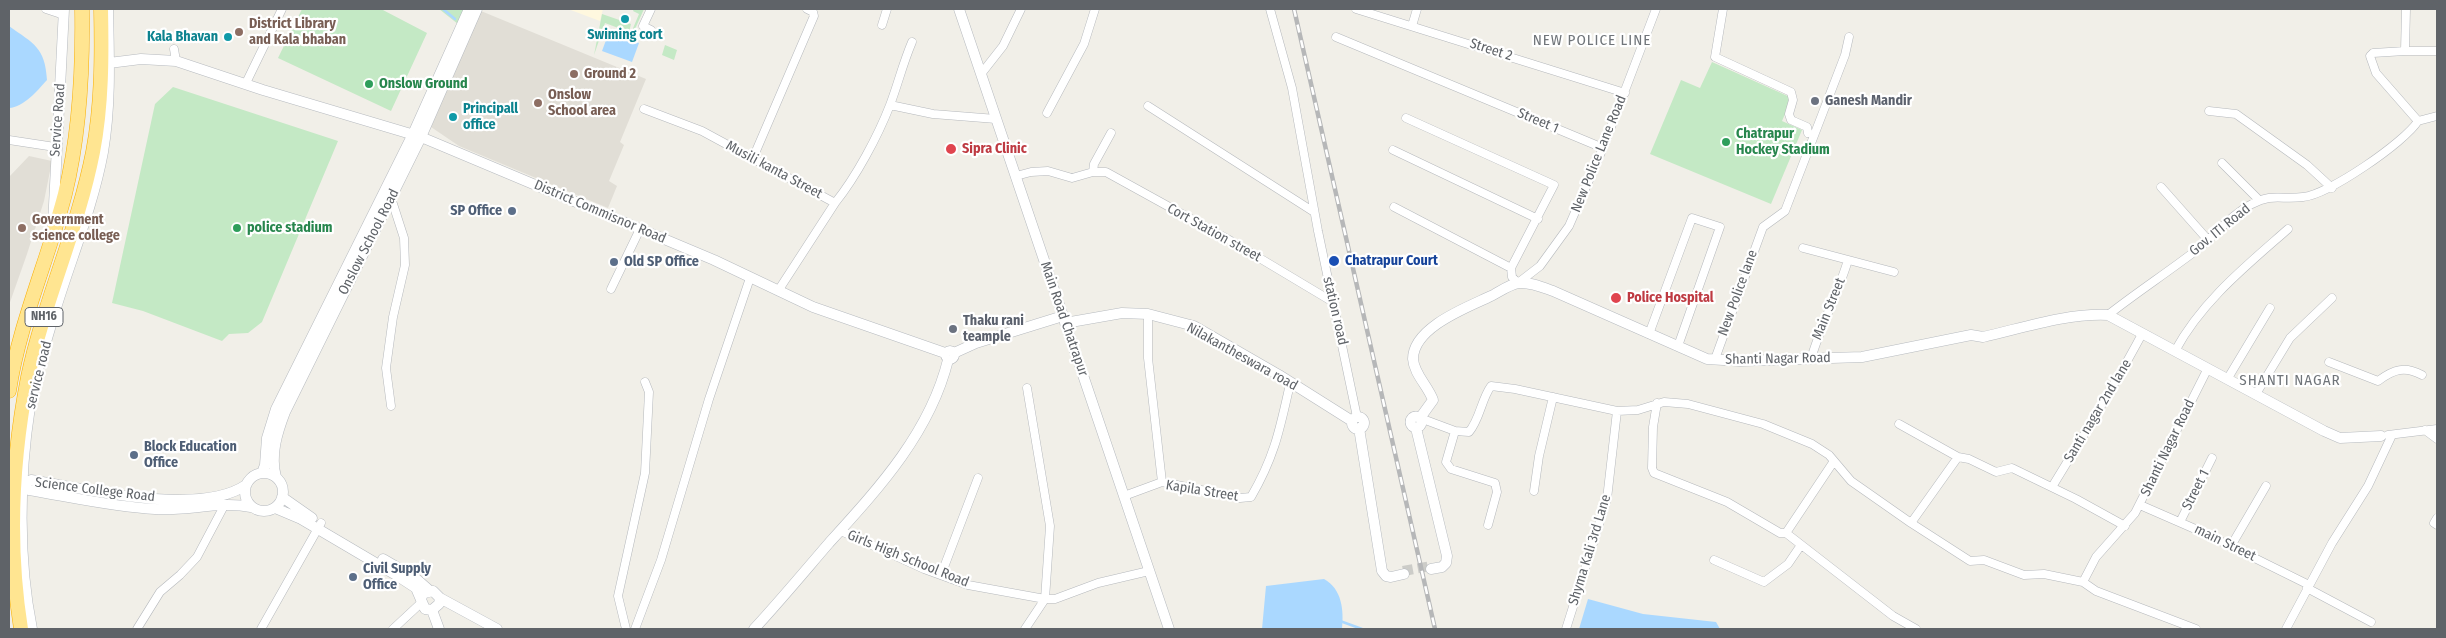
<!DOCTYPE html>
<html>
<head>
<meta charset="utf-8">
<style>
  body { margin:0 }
  #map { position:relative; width:2446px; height:638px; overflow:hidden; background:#f1efe8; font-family:"Fira Sans Condensed",sans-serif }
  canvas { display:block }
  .frame { position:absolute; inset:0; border:10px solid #5f6368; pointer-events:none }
</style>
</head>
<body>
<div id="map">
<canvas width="2446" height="638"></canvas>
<div class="frame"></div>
</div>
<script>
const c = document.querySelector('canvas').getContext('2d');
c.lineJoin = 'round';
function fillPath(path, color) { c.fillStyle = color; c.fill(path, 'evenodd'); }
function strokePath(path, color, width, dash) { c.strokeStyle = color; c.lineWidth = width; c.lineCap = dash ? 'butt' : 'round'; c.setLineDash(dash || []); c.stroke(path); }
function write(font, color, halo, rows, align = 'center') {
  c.font = font + ' "Fira Sans Condensed",sans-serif'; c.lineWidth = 4.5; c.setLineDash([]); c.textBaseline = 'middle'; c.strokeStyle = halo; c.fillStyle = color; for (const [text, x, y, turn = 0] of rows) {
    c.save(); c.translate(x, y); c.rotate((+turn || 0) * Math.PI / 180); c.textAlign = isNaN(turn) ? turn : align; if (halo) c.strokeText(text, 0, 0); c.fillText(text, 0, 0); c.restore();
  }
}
const commercial = new Path2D(`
  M568,9H603L600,21Z`);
const education = new Path2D(`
  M481,11L646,79L620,142L624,145L609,181L617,186L608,208L459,146L431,127Z
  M29,156L52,161L44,201L27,254L9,305V177Z`);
const green = new Path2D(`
  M302,9H381L427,33L391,111L278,58Z
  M439,9H465L458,24Z
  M634,9H644L635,29L647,35L645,39L631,33L639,14L633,11Z
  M602,14L631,24L629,32L605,23L594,55Z
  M665,45L677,50L674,60L662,55Z
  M1712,62L1792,98L1782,121L1802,130L1771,204L1650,154L1681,80L1700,88Z
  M173,87L338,141L262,322L248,333L229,334L222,341L143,311L112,303L155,104Z`);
const water = new Path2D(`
  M9,26C34,44 45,47 47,80C37,91 24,107 9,108Z
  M609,32L639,43L632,62L602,51Z
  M1324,579C1342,589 1344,610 1342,629H1262L1266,586Z
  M1588,599L1643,614L1716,622L1720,629H1579Z`);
const stream = new Path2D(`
  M443,9L455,19
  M1340,621L1362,629`);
const secondaryTunnel = new Path2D(`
  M1403,571L1431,566`);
const street = new Path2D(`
  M46,9L64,15
  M651,9L643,26L651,30
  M1270,9L1292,88L1318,231L1357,417
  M1356,9L1625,93
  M1723,9L1715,57L1791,92L1793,100L1789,114L1791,120L1807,127L1808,133
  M2406,9L2405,51H2437
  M882,25L887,9
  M1412,26L1417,9
  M1336,37L1603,148
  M174,49L176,61
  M981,74L1003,46L1021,9
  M246,83L282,9
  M890,105L933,114L996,119
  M1148,106L1314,212
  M644,109L702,131L835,203L778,291
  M2209,111L2236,114L2307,165L2332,188
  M1047,113L1084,44L1095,9
  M1406,118L1554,185L1511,268L1512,277L1518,283L1540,266L1569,226L1603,148L1656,9
  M2418,121L2437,116
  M9,140L55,147
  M1393,150L1538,219
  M753,158L814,16L813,12L807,9
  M2222,163L2259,200
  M1093,172L1094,164L1111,133
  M1016,176L1031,172L1048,171L1072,178L1093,172H1106L1231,241L1333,302
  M2161,187L2208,240
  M386,198L393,204L404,238L405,265L393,317L386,368L391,406
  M835,203C856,177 878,136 890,105C898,84 903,63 912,42
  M1394,207L1511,268
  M1803,248L1894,272
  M611,289L640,229
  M1148,314V358L1162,482
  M2108,315C2136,293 2165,274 2194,252C2213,238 2230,215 2252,204C2272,193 2282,200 2303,197C2328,195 2405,142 2418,121L2376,73L2370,56L2373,53L2405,51
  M1649,334L1692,218L1720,227L1678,346
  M945 355a5 5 0 1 1 10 0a5 5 0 1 1-10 0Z
  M2175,351C2202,301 2246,266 2288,229
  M1715,359L1763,227L1785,211L1845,55L1849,37
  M1811,359C1821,324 1838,294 1848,260
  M2329,362L2378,381C2394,369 2405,366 2422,375
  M2228,378L2270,308
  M2256,394L2290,338L2332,298
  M1657,403L1653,427L1652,468L1654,473L1727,502L1780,533H1786
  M1420,418L1455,431L1469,432C1480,419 1481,400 1491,386L1515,389L1617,411L1638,410L1664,402L1688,404L1763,424L1812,444L1829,455L1851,481L1911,523L1958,457L1969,459L1996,472L2012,468L2076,499L2125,526
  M1899,424L1958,457
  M2425,430L2437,439
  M1455,431L1446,462L1451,469L1495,483L1497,492L1488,525
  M2388,435L2437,429
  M1834,461L1786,533L1893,616L1916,629
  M2052,487C2083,436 2114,387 2142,334
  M1534,491L1539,456L1553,397
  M1124,496L1162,482L1240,498L1251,497C1275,456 1280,428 1290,384
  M2140,505L2202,532L2309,585
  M2437,518L2434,523L2437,525
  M2180,522L2212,458
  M1911,523L1970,561L1984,560L2024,575L2044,574L2083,582L2096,557L2135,513L2208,368
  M841,531L924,569L968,585L1045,599H1055L1098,583L1149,571
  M2231,546L2266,486
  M1714,560L1764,582L1788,564L1801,545
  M941,575L978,478
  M2083,582L2096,591L2196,629
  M2307,588L2371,622
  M137,629L160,592L180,575L197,557L224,506
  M261,629L321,523
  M393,629L421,603
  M626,629L618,596L645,473L649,392L645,382
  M635,629L661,560L709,399L750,278
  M1025,629L1045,599L1050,526L1027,388
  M1566,629L1607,499L1617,411
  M2286,629L2332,543L2368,486L2392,435`);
const secondary = new Path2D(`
  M959,9L1169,629
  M109,63L141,59L176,61L263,90L421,137L714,260L813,307L945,353
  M53,225L64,9
  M1065,323L1122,313L1148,314L1194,326L1279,375L1352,421
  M954,353L976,343L1063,316
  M1410.5 422a5.5 5.5 0 1 1 11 0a5.5 5.5 0 1 1-11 0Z
  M1352 423a6 6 0 1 1 12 0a6 6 0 1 1-12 0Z
  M1420,418L1433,400C1428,386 1414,374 1413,359C1413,327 1468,307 1491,296C1499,292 1510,284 1519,283C1531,282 1542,287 1553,291L1707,359L1740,361L1862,357L1971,335L1983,337C2023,328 2067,313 2108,315L2324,431L2340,438L2381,436
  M1359,428L1382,571L1386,576L1391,577L1404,574
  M1416,428L1447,556L1446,563L1442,567L1431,569
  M245 492a19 19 0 1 1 38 0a19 19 0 1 1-38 0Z
  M262,473L265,465L267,438L276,409L413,134L469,9
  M276,477C270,455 277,433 285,412L421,137L477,9
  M20,482L29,490C71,497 114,507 155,509C187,511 220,501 251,507
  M24,484L31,480C86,489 199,517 246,485
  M282,497L312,518
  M275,508L301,519L396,575L416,588L425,609L432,610L439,604L440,598L433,591L424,593L421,598
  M383,559L414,577L430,591
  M440,598L497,629
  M432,610L439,629
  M32,629C18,560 19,477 30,407C35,374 47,340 56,308C72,256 93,206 103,152C111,105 109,57 108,9
  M754,629C780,601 804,572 829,543C878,489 930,433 948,360`);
const highway = new Path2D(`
  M9,391C19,324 48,260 65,194C80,133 83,71 82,9
  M21,629C8,547 12,459 28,377C44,301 78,229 93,152C102,105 102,56 101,9`);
const rail = new Path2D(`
  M1294,9L1435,629`);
const markers = [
  [625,19,5,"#0f9aa8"],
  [239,32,5,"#8d6e63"],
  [228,37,5,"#0f9aa8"],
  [574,74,5,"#8d6e63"],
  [369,84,5,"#2e9e5b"],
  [1815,101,5,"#6b7280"],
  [538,103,5,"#8d6e63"],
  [453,117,5,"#0f9aa8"],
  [1726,142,5,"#2e9e5b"],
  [951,149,6,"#e0444e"],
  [512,211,5,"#5c6f8a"],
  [22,228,5,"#8d6e63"],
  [237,228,5,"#2e9e5b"],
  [1334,261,6,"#1a4fb4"],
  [614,262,5,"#5c6f8a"],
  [1616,298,6,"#e0444e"],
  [953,329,5,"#6b7280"],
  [134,455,5,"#5c6f8a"],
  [353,577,5,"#5c6f8a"]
];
const shields = [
  [44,317,38]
];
const shieldNames = [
  ["NH16",44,317]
];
const educationNames = [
  ["District Library",249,24],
  ["and Kala bhaban",249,40],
  ["Ground 2",584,74],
  ["Onslow",548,95],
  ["School area",548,111],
  ["Government",32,220],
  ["science college",32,236]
];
const cultureNames = [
  ["Swiming cort",625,35],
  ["Kala Bhavan",218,37,"right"],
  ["Principall",463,109,"left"],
  ["office",463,125,"left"]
];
const streetNames = [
  ["Street 2",1491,50,18],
  ["Service Road",58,120,-86],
  ["Street 1",1538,121,23],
  ["New Police Lane Road",1599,154,-68],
  ["Musili kanta Street",774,170,28],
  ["District Commisnor Road",600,212,23],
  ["Gov. ITI Road",2220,230,-39],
  ["Cort Station street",1214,233,29],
  ["Onslow School Road",369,242,-63],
  ["New Police lane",1738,293,-70],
  ["Main Street",1829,309,-68],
  ["station road",1335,311,77],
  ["Main Road Chatrapur",1064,319,71],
  ["Nilakantheswara road",1242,357,29],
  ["Shanti Nagar Road",1778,359,-1],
  ["service road",39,375,-76],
  ["Santi nagar 2nd lane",2098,411,-59],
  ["Shanti Nagar Road",2168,448,-64],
  ["Science College Road",95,490,7],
  ["Street 1",2196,490,-63],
  ["Kapila Street",1202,491,9],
  ["main Street",2225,543,26],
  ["Shyma Kali 3rd Lane",1590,550,-73],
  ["Girls High School Road",908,559,22]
];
const leisureNames = [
  ["Onslow Ground",379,84],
  ["Chatrapur",1736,134],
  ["Hockey Stadium",1736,150],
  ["police stadium",247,228]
];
const worshipNames = [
  ["Ganesh Mandir",1825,101],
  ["Thaku rani",963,321],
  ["teample",963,337]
];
const healthNames = [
  ["Sipra Clinic",962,149],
  ["Police Hospital",1627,298]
];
const serviceNames = [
  ["SP Office",502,211,"right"],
  ["Old SP Office",624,262],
  ["Block Education",144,447],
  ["Office",144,463],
  ["Civil Supply",363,569],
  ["Office",363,585]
];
const transitNames = [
  ["Chatrapur Court",1345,261]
];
const neighbourhoodNames = [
  ["NEW POLICE LINE",1592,41],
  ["SHANTI NAGAR",2290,381]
];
fillPath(commercial, '#fff8df');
fillPath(education, '#e1ded6');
fillPath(green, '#c4e9c5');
fillPath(water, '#aad8ff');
strokePath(stream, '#aad8ff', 2.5);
strokePath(secondaryTunnel, '#ccccc8', 10, [10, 5]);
strokePath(street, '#b5b8bc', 9);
strokePath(secondary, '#b6babf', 11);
strokePath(highway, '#f9af00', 15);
strokePath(street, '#fff', 8);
strokePath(secondary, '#fff', 10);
strokePath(highway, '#ffe591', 14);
strokePath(rail, '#b6b7b8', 4.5);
strokePath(rail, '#fff', 2.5, [8]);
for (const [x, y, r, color] of markers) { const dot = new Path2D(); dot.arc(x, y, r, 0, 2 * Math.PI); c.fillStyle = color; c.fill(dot); strokePath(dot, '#fff', 2); }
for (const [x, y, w] of shields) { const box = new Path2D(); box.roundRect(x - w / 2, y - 9.5, w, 19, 4); c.fillStyle = '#fff'; c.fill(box); strokePath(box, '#5f6368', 1); }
write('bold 12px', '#5f6368', null, shieldNames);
write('bold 14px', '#785e54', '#fff', educationNames, 'left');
write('bold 14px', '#0d838f', '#fff', cultureNames);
write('14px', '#5f6368', '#fff', streetNames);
write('bold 14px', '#27864d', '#fff', leisureNames, 'left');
write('bold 14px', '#5b616d', '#fff', worshipNames, 'left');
write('bold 14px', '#be3a42', '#fff', healthNames, 'left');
write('bold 14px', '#4e5e75', '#fff', serviceNames, 'left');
write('bold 14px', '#164399', '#fff', transitNames, 'left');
c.letterSpacing = '1px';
write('15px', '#70757a', '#fff', neighbourhoodNames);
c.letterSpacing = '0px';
</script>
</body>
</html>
